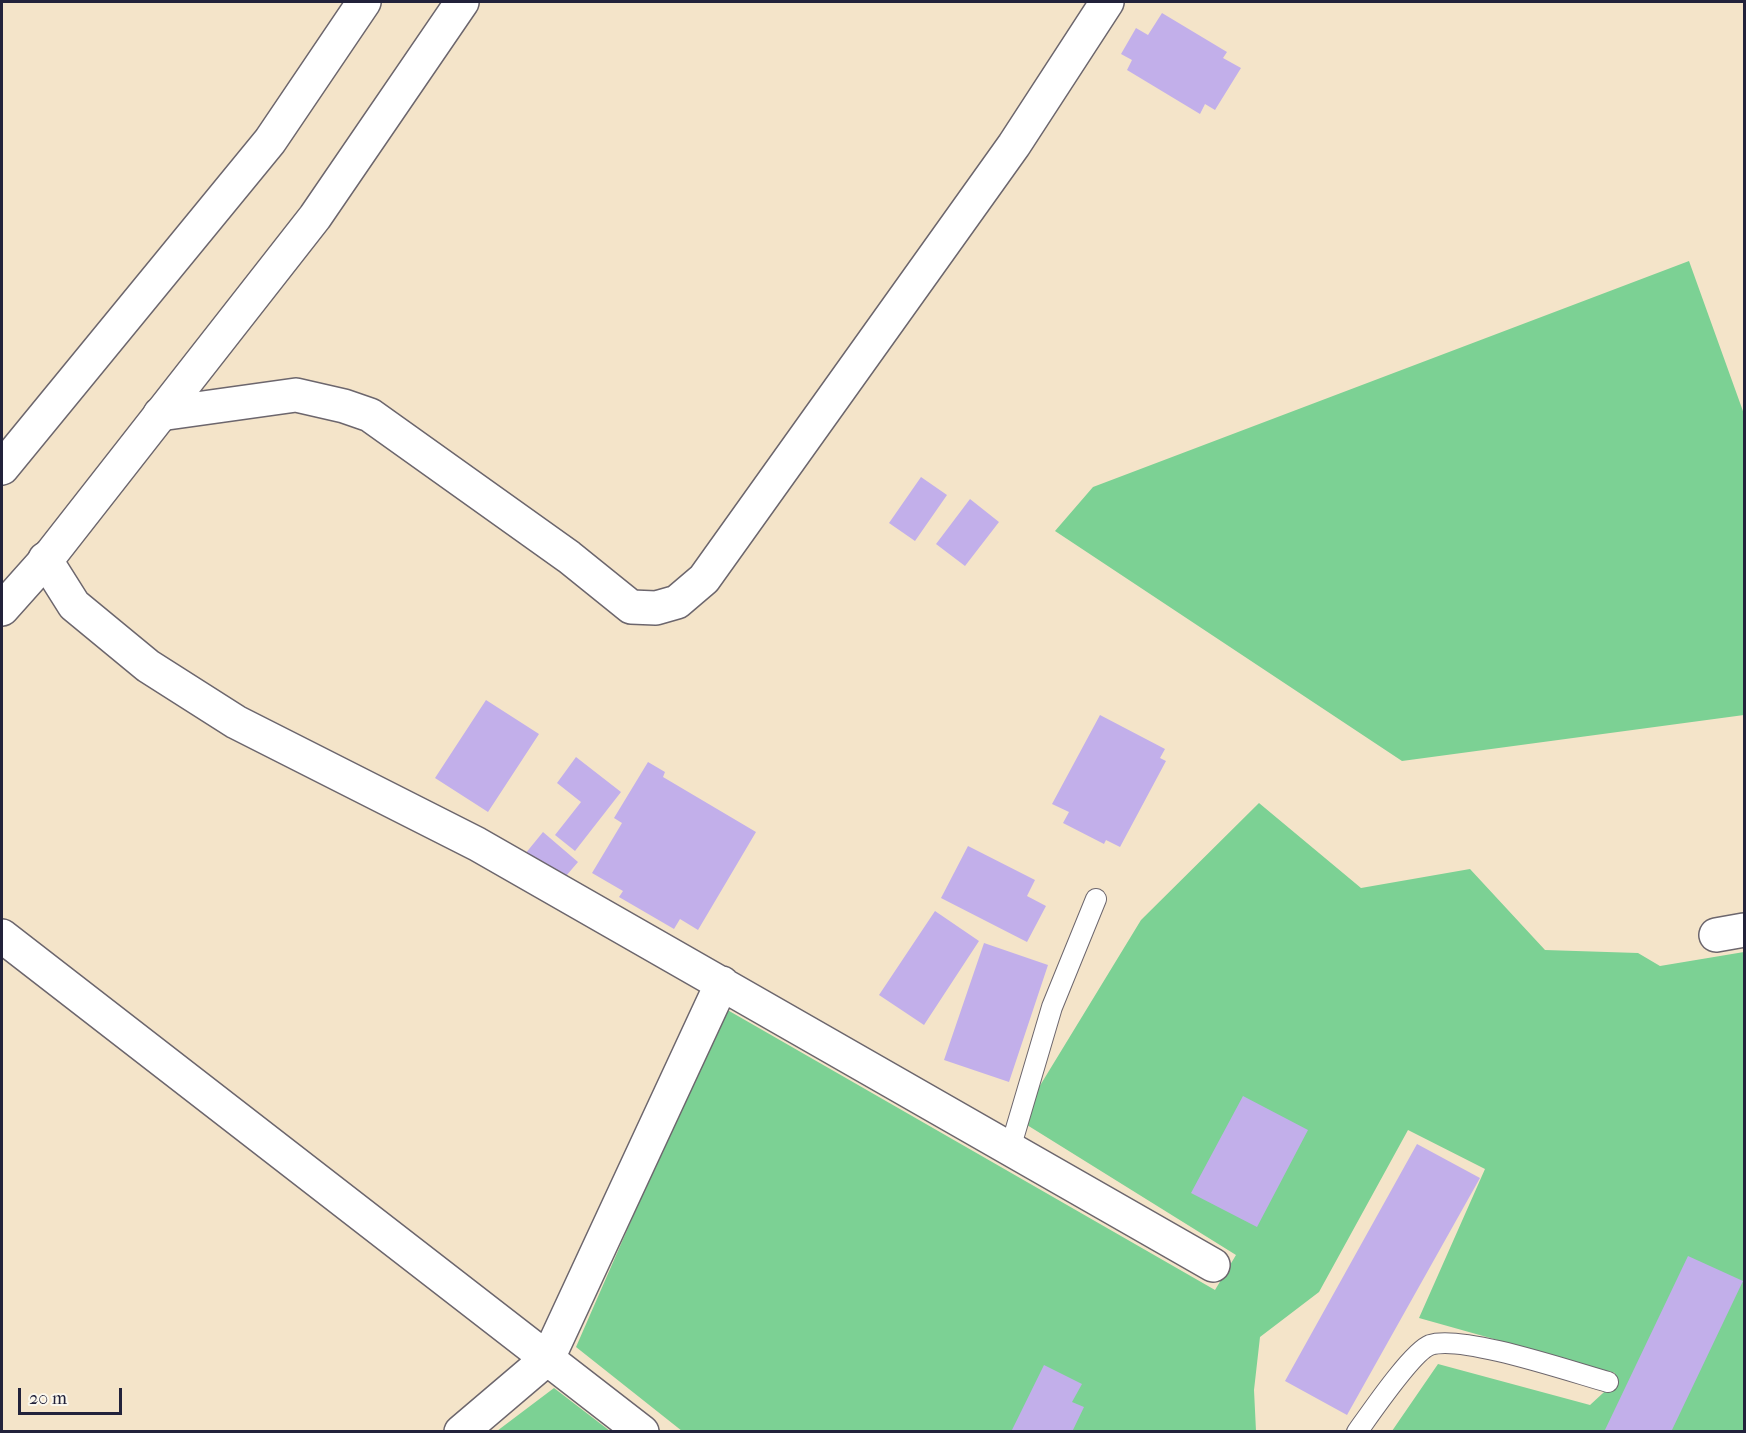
<!DOCTYPE html>
<html>
<head>
<meta charset="utf-8">
<style>
  body { margin:0 }
  #map { position:relative; width:1746px; height:1433px; overflow:hidden; background:#f4e4c9; font-family:"IM FELL French Canon",serif }
  canvas { display:block }
  .frame { position:absolute; inset:0; border:3px solid #22223b; pointer-events:none }
  .scale { position:absolute; left:18px; top:1388px; width:104px; height:27px; box-sizing:border-box; border:3px solid #22223b; border-top:0; padding-left:8px; font-size:18px; line-height:21px; white-space:nowrap; color:#22223b; -webkit-text-stroke:4px #fbf7ec; paint-order:stroke }
</style>
</head>
<body>
<div id="map">
<canvas width="1746" height="1433"></canvas>
<div class="frame"></div>
<div class="scale">20 m</div>
</div>
<script>
const c = document.querySelector('canvas').getContext('2d');
c.lineJoin = 'round';
function fillPath(path, color) { c.fillStyle = color; c.fill(path, 'evenodd'); }
function strokePath(path, color, width, dash) { c.strokeStyle = color; c.lineWidth = width; c.lineCap = dash ? 'butt' : 'round'; c.setLineDash(dash || []); c.stroke(path); }
const green = new Path2D(`
  M1689,261L1744,414V715L1402,761L1055,531L1093,487Z
  M1259,803L1361,888L1470,869L1545,950L1638,953L1660,966L1744,952V1431H1392L1438,1364L1590,1405L1615,1382V1373L1419,1318L1485,1169L1408,1130L1319,1292L1260,1337L1254,1390L1256,1431H682L576,1347L724,1008L1215,1290L1236,1255L1019,1120L1141,920Z
  M554,1388L610,1431H497Z`);
const building = new Path2D(`
  M1162,13L1227,52L1223,58L1241,68L1215,110L1205,104L1200,114L1127,70L1132,60L1121,54L1136,28L1148,35Z
  M921,477L947,495L915,541L889,523Z
  M970,499L999,522L965,566L936,544Z
  M486,700L539,734L488,812L435,778Z
  M1100,715L1165,749L1160,758L1166,761L1120,847L1106,840L1104,844L1063,823L1069,812L1052,804Z
  M576,757L621,792L575,851L555,835L581,802L557,783Z
  M648,762L665,772L663,777L756,832L698,930L680,919L674,929L619,897L623,891L592,873L622,823L614,818Z
  M543,832L578,862L560,883L525,854Z
  M968,846L1035,880L1027,896L1046,906L1027,942L941,898Z
  M935,911L979,941L924,1025L879,995Z
  M984,943L1048,965L1009,1082L944,1060Z
  M1243,1096L1308,1130L1257,1227L1191,1193Z
  M1417,1144L1480,1178L1347,1415L1285,1381Z
  M1688,1256L1743,1281L1671,1432H1604Z
  M1044,1365L1082,1384L1072,1402L1084,1407L1072,1432H1011Z`);
const lane = new Path2D(`
  M1010,1149L1052,1007L1096,899
  M1357,1432C1370,1414 1412,1352 1430,1345C1461,1334 1572,1372 1608,1382`);
const street = new Path2D(`
  M160,414L296,395L344,406L370,415L569,557L631,607L656,608L677,602L704,579L1014,145L1107,2
  M45,559L74,605L148,666L236,722L477,844L1213,1265
  M1716,935L1744,930
  M2,936L642,1432
  M461,1432L548,1358L722,983`);
const highway = new Path2D(`
  M2,468L270,141L364,2
  M2,609L52,553L315,217L462,2`);
fillPath(green, '#7cd194');
fillPath(building, '#c2afea');
strokePath(lane, '#6c666d', 22);
strokePath(street, '#6c666d', 36);
strokePath(highway, '#6c666d', 36);
strokePath(lane, '#fff', 20);
strokePath(street, '#fff', 33);
strokePath(highway, '#fff', 33);
</script>
</body>
</html>
